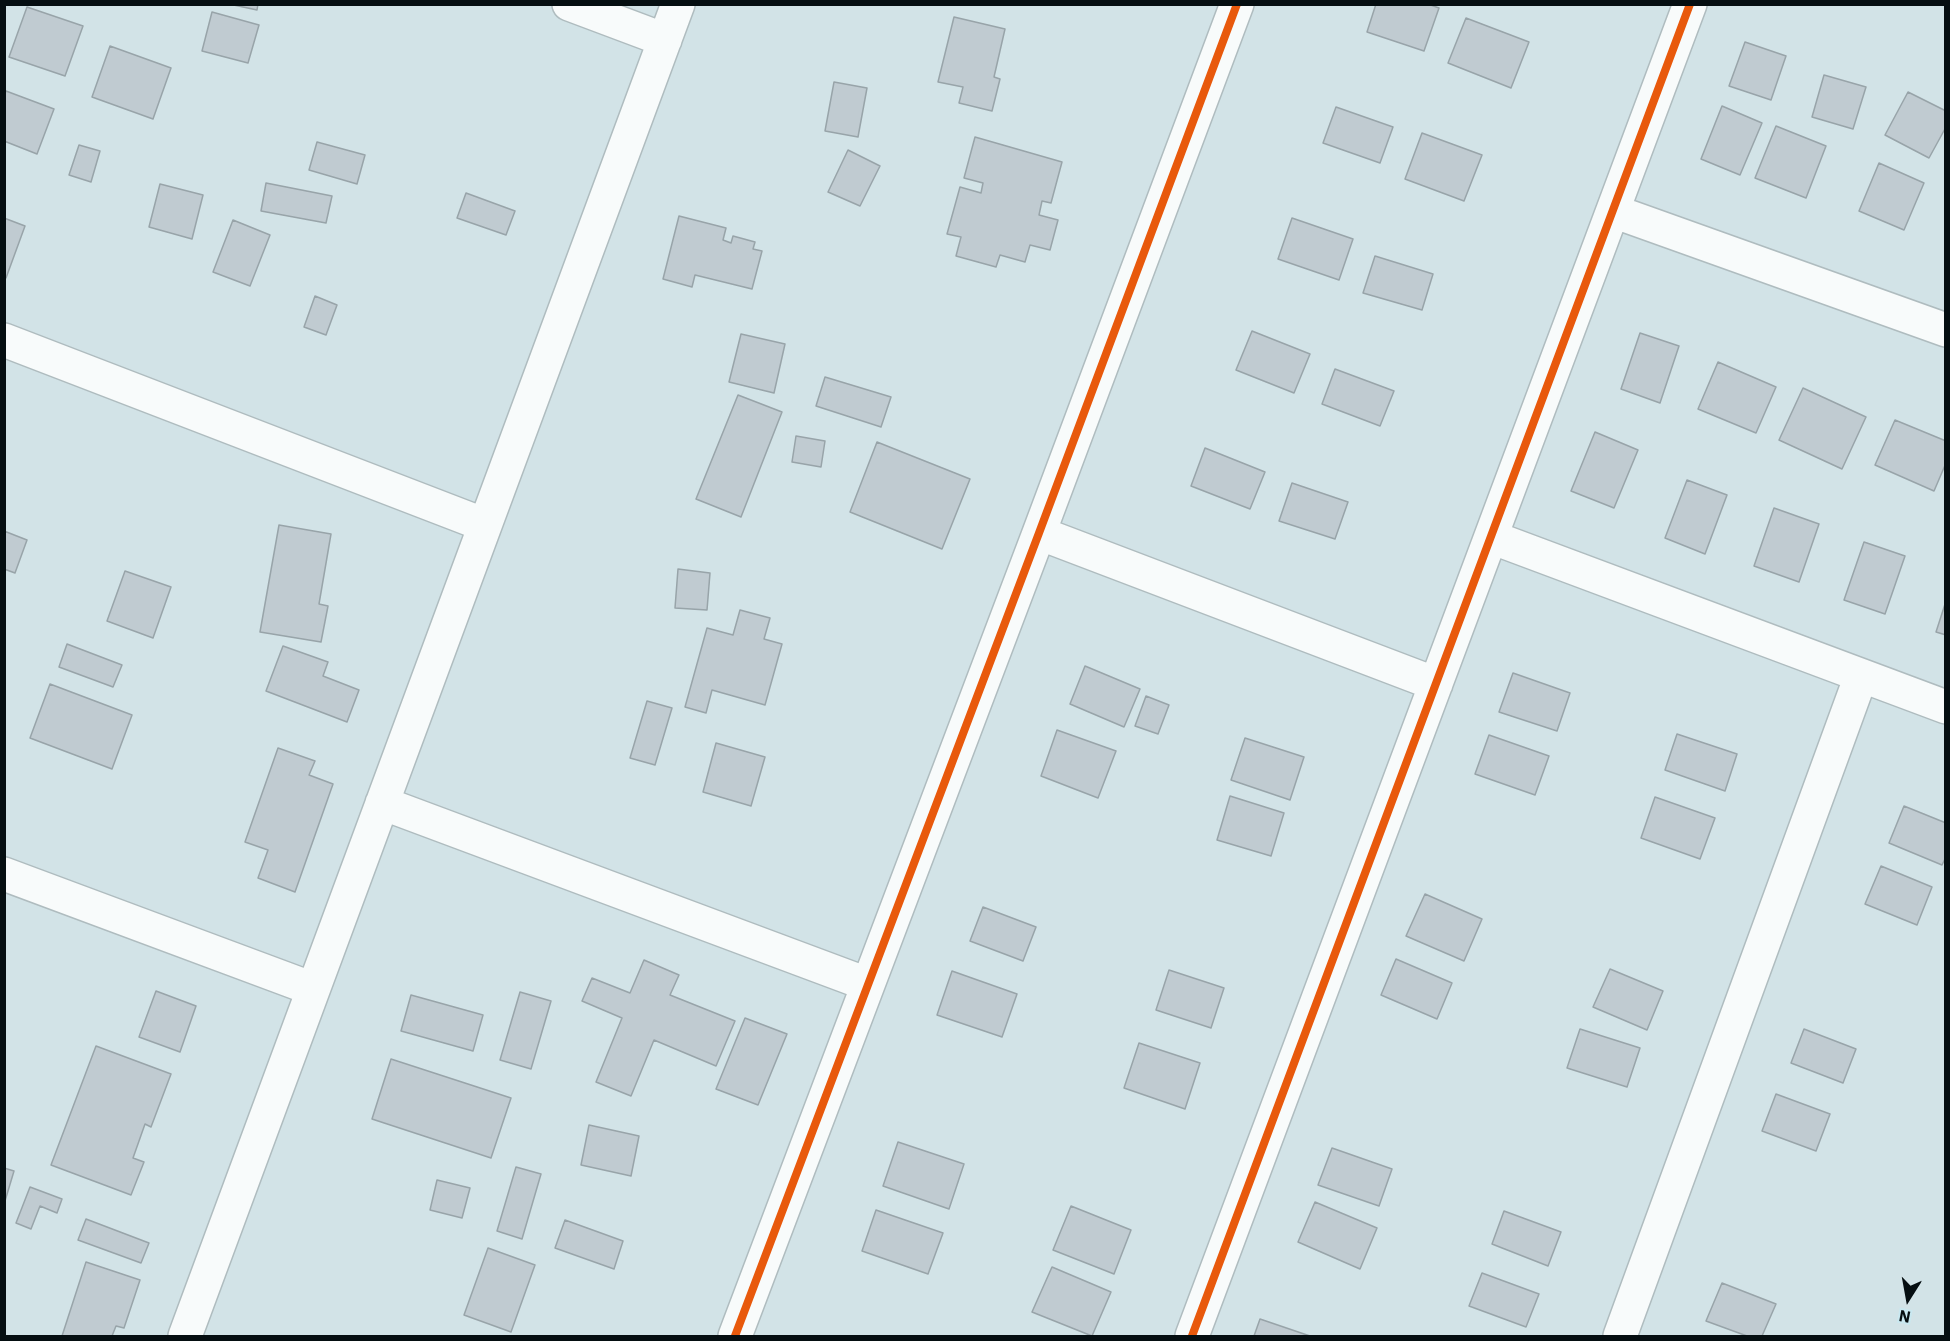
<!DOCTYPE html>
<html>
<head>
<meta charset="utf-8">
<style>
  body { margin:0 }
  #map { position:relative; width:1950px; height:1341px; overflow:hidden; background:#d2e3e7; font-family:"IBM Plex Sans",sans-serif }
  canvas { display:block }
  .frame { position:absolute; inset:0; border:6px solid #050e11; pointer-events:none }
  .north { position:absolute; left:1878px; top:1269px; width:60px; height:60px; -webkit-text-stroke:4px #c9e8f0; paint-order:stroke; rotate:191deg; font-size:16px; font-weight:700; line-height:24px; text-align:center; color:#050e11 }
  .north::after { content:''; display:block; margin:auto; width:21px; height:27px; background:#050e11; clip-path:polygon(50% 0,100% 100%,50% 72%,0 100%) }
</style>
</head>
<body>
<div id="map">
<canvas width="1950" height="1341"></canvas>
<div class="frame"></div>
<div class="north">N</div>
</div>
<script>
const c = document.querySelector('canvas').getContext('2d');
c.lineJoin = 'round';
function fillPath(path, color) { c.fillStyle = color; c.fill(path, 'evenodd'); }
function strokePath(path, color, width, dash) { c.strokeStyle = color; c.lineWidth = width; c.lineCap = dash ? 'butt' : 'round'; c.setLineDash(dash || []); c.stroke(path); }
const building = new Path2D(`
  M229,4H258L257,10Z
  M1376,4H1428L1439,8L1424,51L1367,32Z
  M27,7L83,26L65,76L9,57Z
  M212,12L259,25L248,63L202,51Z
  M954,17L1005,29L994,77L1000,79L992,111L959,103L963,87L938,82Z
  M1466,18L1529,42L1511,88L1448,63Z
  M1745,42L1786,56L1771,100L1729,86Z
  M110,46L171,68L153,119L92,97Z
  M1824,75L1866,87L1853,129L1812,117Z
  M834,82L867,88L858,137L825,131Z
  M6,91L54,109L37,154L4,141V96Z
  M1908,92L1946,111V127L1929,158L1885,135Z
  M1722,106L1762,123L1740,175L1701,159Z
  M1336,107L1393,127L1380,163L1323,143Z
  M1776,126L1826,146L1806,198L1755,178Z
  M1422,133L1482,155L1464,201L1405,179Z
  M975,137L1062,162L1051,203L1042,201L1039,215L1058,220L1050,250L1030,245L1025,262L1000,255L996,267L956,256L961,237L947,234L960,187L981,193L983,183L964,178Z
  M317,142L365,155L357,184L309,170Z
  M79,145L100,151L91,182L69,175Z
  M848,150L880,166L860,206L828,192Z
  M1879,163L1924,183L1904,230L1859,211Z
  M266,183L332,196L326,223L261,211Z
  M160,184L203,195L192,239L149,227Z
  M466,193L515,211L506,235L457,218Z
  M679,216L726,228L723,240L731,243L733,236L755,242L753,249L762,251L752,289L695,275L692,287L663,279Z
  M4,218L25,226L6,278H4Z
  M1292,218L1353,239L1339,280L1278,259Z
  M233,220L270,235L250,286L213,272Z
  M1375,256L1433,274L1422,310L1363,293Z
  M315,296L337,305L326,335L304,327Z
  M1252,331L1310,354L1294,393L1236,370Z
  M1640,333L1679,346L1660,403L1621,389Z
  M741,334L785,344L774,393L729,382Z
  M1718,362L1776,387L1756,433L1698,409Z
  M1335,369L1394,391L1380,426L1322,404Z
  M825,377L891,397L881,427L816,406Z
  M1803,388L1866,417L1842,469L1779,440Z
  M738,395L782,412L741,517L696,499Z
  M1895,420L1946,441V463L1934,491L1875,465Z
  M1595,432L1638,450L1614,508L1571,491Z
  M796,436L825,441L821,467L792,462Z
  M877,442L970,479L942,549L850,512Z
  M1205,448L1265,472L1250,509L1191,486Z
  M1687,480L1727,495L1705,554L1665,538Z
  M1292,483L1348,502L1335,539L1279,521Z
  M1774,508L1819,524L1799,582L1754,566Z
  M279,525L331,534L319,604L328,606L321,642L260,632Z
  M4,531L27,540L15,573L4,569Z
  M1864,542L1905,556L1885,614L1844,600Z
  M678,569L710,573L707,610L675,608Z
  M125,571L171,587L153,638L107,621Z
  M1946,601V635L1936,632Z
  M740,610L770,618L764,639L782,644L765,705L712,690L706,713L685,707L707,628L733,635Z
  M67,644L122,665L113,687L59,667Z
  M283,646L328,662L323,676L359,690L347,722L266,691Z
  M1085,666L1140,689L1124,727L1070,704Z
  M1513,673L1570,693L1557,731L1499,712Z
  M50,684L132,715L112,769L30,738Z
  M1146,696L1169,705L1158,734L1135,726Z
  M647,701L672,708L655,765L630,758Z
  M1057,730L1116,751L1098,798L1041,776Z
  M1677,734L1737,754L1725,791L1665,770Z
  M1489,735L1549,756L1535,795L1475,774Z
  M1245,738L1304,757L1290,800L1231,780Z
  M716,743L765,757L751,806L703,792Z
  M278,748L315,761L309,775L333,784L295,892L258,878L268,850L245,842Z
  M1230,796L1284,813L1271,856L1217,840Z
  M1655,797L1715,818L1700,859L1641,838Z
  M1904,806L1946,823V857L1942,865L1889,843Z
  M1881,866L1932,887L1917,925L1865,904Z
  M1425,894L1482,919L1464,961L1406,936Z
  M983,907L1036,927L1023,961L970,941Z
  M1396,959L1452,983L1437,1019L1381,995Z
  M644,960L679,975L670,995L735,1021L716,1066L654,1040L631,1096L596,1082L622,1018L582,1001L592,978L630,993Z
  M1610,969L1663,991L1647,1030L1593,1007Z
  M1169,970L1224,988L1211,1028L1156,1010Z
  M952,971L1017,994L1002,1037L937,1015Z
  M156,991L196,1006L180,1052L139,1037Z
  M520,992L551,1001L531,1069L500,1060Z
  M411,995L483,1015L473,1051L401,1031Z
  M745,1018L787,1034L758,1105L716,1089Z
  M1580,1029L1640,1048L1627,1087L1567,1068Z
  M1804,1029L1856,1049L1843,1083L1791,1063Z
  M1139,1043L1200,1063L1185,1109L1124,1088Z
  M96,1046L171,1074L151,1127L145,1124L133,1158L144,1162L131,1195L51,1165Z
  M391,1059L511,1098L491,1158L372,1119Z
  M1776,1094L1830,1114L1816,1151L1762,1131Z
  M589,1125L639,1136L631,1176L581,1165Z
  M898,1142L964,1164L949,1209L883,1186Z
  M1332,1148L1392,1169L1379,1206L1318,1185Z
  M516,1167L541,1174L522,1239L497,1231Z
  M4,1168L14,1171L5,1201H4Z
  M437,1180L470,1188L462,1218L430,1210Z
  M30,1187L62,1199L57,1213L40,1206L31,1229L16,1223Z
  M1315,1202L1377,1228L1360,1269L1298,1242Z
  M1071,1206L1131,1230L1114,1274L1053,1250Z
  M876,1210L943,1233L928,1274L862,1251Z
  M1504,1211L1561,1232L1548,1266L1492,1244Z
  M86,1219L149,1243L141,1263L78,1240Z
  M565,1220L623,1241L614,1269L555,1248Z
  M488,1248L535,1265L511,1332L464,1315Z
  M86,1262L140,1280L124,1328L116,1326L112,1336H62Z
  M1052,1267L1111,1292L1092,1336L1032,1312Z
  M1482,1273L1539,1294L1526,1327L1469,1306Z
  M1722,1283L1776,1304L1762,1336H1747L1706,1321Z
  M1260,1319L1310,1336H1254Z`);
const minor = new Path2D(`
  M569,4L665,40
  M1613,211L1946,330
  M4,340L485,525
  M1039,533L1436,684
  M1491,537L1946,707
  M382,803L867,984
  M4,874L313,989
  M185,1336L678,4
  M735,1336L1039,533L1237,4
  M1192,1336L1690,4
  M1620,1336L1861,676`);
const cycleway = new Path2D(`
  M735,1336L1039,533L1237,4
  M1192,1336L1690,4`);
fillPath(building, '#c0cbd1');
strokePath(building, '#98a4a9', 1.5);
strokePath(minor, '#afbcbf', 36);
strokePath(minor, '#f8fbfb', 33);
strokePath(cycleway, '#e8590c', 8);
</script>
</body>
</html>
